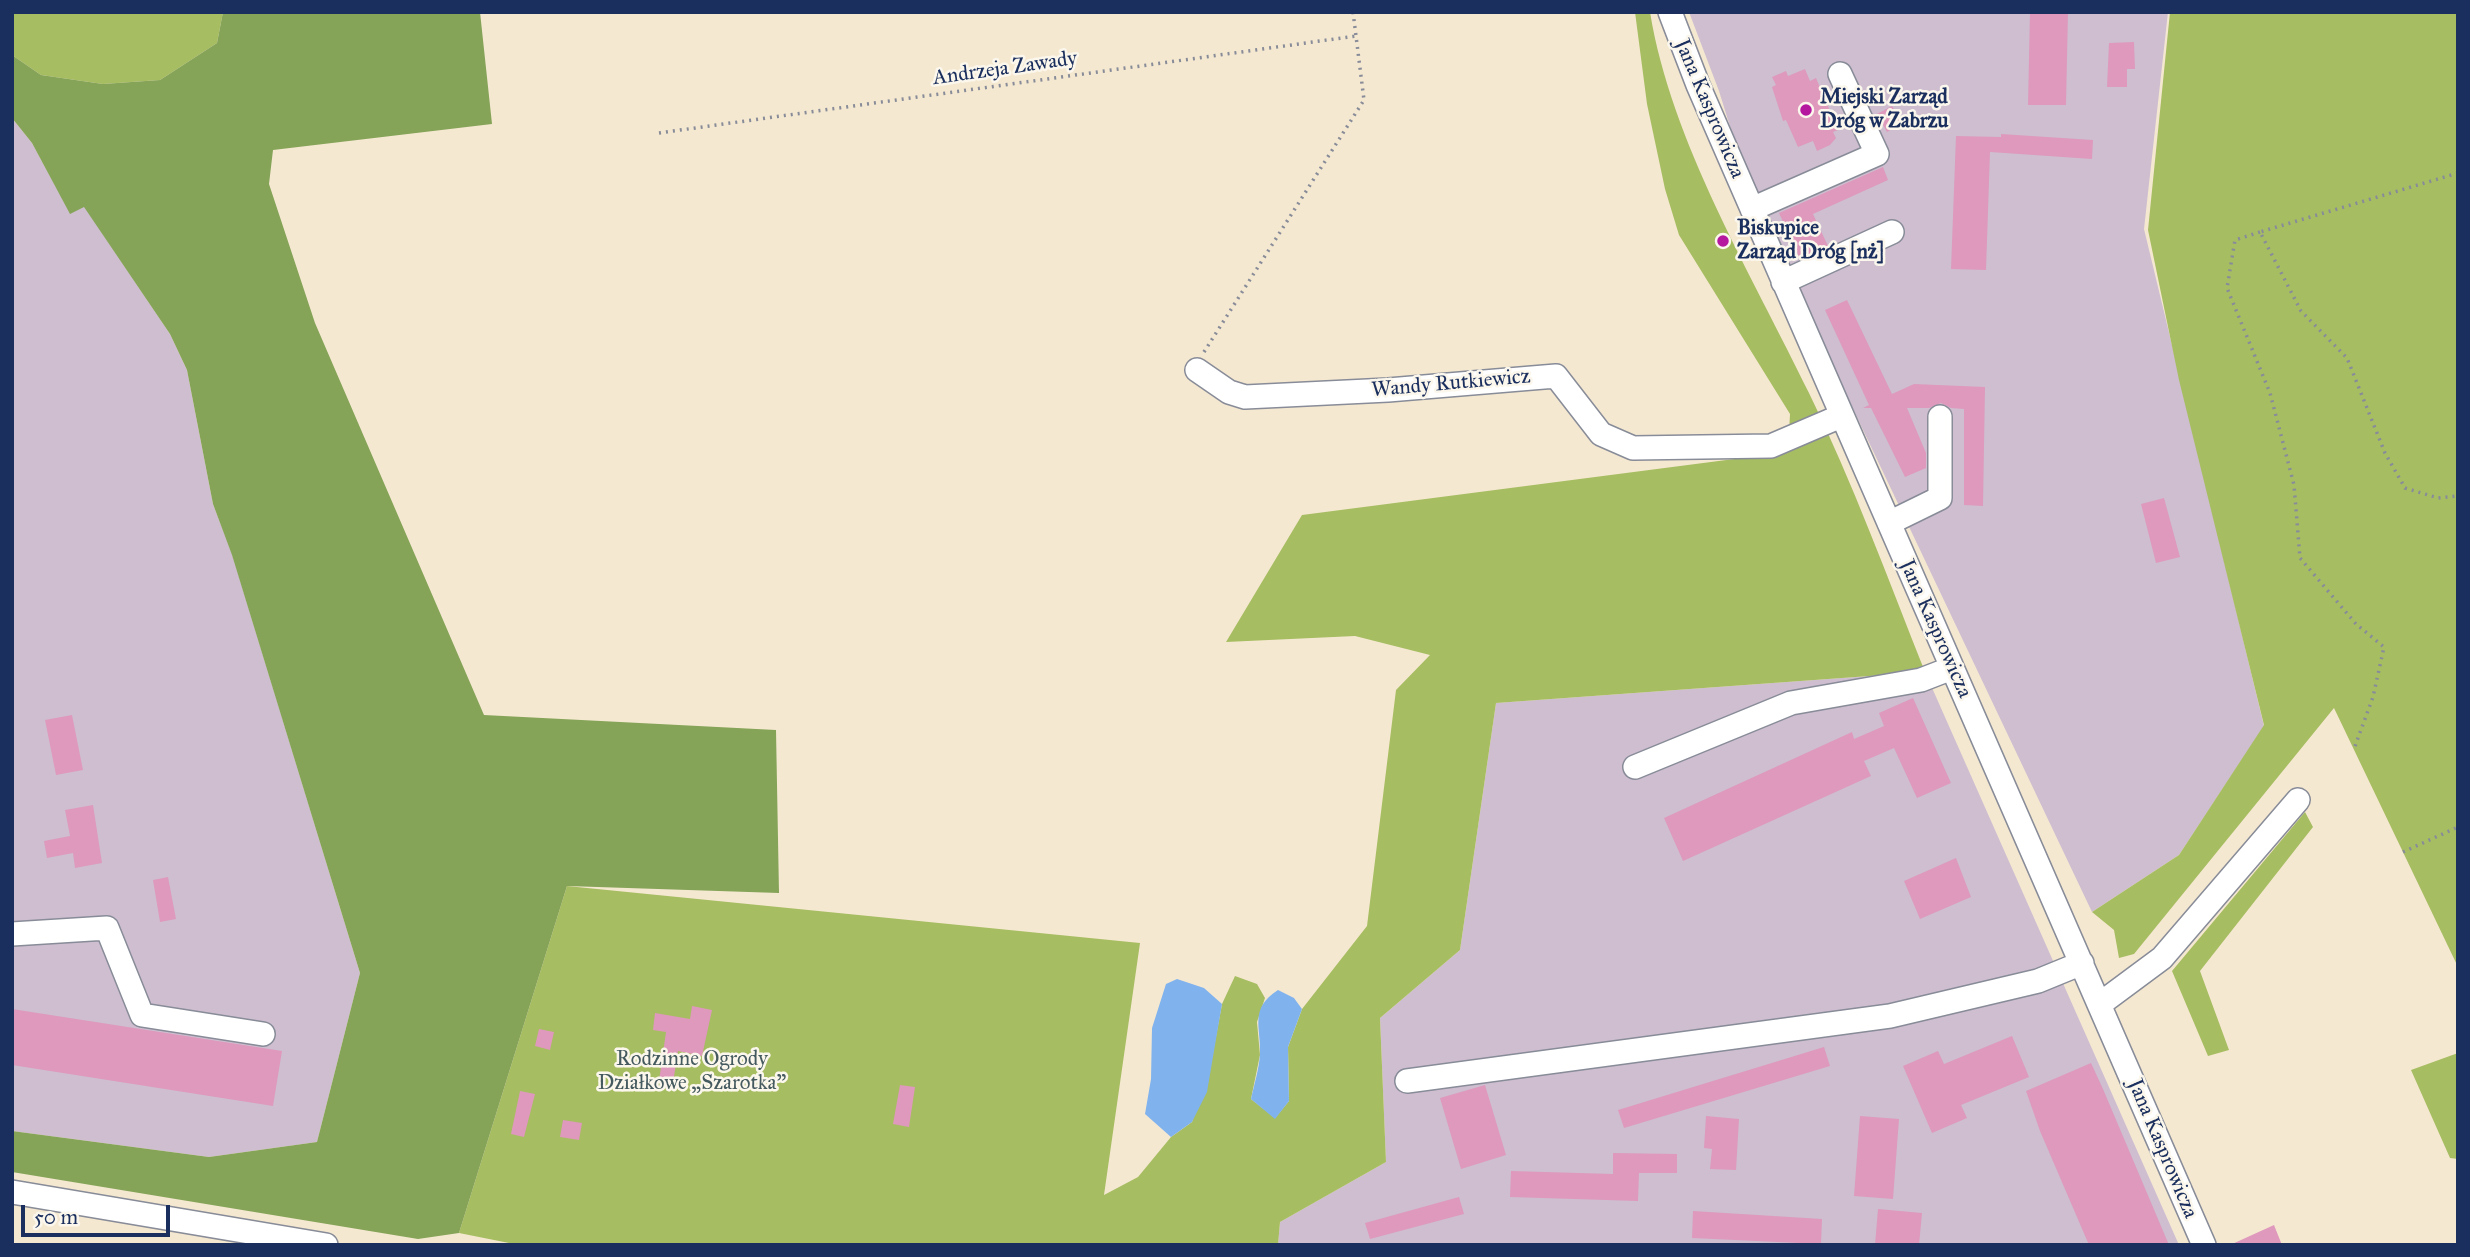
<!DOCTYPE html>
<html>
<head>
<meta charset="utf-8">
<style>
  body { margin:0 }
  #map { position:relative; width:2470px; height:1257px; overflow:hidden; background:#f5e8d1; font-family:"IM FELL Great Primer",serif }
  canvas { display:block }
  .frame { position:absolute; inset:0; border:14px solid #1b2f5e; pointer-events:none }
  .scale { position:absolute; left:21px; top:1205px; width:149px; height:32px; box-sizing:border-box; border:4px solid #1b2f5e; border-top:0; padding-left:9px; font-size:21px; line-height:24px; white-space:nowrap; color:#1b2f5e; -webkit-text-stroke:5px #fbf7ec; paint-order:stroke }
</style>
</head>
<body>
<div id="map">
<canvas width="2470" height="1257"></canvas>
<div class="frame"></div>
<div class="scale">50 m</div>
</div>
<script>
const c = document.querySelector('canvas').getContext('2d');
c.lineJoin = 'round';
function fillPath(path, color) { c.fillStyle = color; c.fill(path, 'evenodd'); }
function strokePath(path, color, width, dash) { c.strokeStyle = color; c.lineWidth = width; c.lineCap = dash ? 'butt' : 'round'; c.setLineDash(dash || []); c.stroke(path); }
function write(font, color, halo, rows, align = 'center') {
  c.font = font + ' "IM FELL Great Primer",serif'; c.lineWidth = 5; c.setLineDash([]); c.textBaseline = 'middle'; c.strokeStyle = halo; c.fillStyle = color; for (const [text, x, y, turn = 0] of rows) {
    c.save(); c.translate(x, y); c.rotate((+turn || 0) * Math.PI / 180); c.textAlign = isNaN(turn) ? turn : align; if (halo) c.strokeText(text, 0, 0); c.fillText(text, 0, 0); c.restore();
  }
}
const industrial = new Path2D(`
  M1689,12H2168L2144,229L2264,726L2179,855L2092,912L1751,194L1719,91Z
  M12,118L32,143L70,213L84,206L170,334L187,370L213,504L232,554L360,973L317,1142L209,1157L12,1131Z
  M1925,672L2179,1245H1278L1280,1222L1386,1162L1380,1018L1460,950L1496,703Z`);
const green = new Path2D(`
  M12,12H223L217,43L160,80L103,84L41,75L12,55Z
  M1635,12H1650C1671,142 1752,275 1809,393C1853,483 1888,579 1925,672L1496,703L1460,950L1380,1018L1386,1162L1280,1222L1278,1245H519L459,1233L567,886L1140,943L1104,1195L1138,1177L1171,1137L1192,1122L1211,1063L1222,1004L1235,976L1257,984L1265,998L1257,1022L1260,1055L1251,1099L1275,1118L1289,1101L1288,1047L1302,1009L1367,926L1396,690L1430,655L1355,636L1226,642L1302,515L1788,452L1790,414L1679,235L1665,189L1647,104Z
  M2170,12H2458V967L2334,708L2134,954L2119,958L2114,930L2092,912L2179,855L2264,725L2179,380L2148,230Z
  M2305,812L2313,827L2200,971L2229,1050L2208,1056L2172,971Z
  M2458,1053V1159L2450,1158L2411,1070Z`);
const forest = new Path2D(`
  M223,12H480L492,124L273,150L269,184L315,323L484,715L776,730L779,893L567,886L459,1233L418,1239L12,1172V1131L209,1157L317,1142L360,973L232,555L213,504L187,370L170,334L84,207L70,214L32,143L12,118V55L41,75L103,84L160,80L217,43Z`);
const water = new Path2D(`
  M1177,979L1204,988L1222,1004L1207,1092L1192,1122L1171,1137L1145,1114L1151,1079L1152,1028L1166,984Z
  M1278,990L1294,998L1302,1009L1288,1047L1289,1101L1275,1119L1251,1099C1254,1085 1259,1069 1260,1054C1261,1026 1249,1009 1278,990Z`);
const building = new Path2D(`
  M2030,12H2068L2066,105H2028Z
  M2134,42L2135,69H2127V87H2107L2109,43Z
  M1805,69L1810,81L1816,78L1838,130L1833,132L1836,138L1830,145L1817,151L1813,141L1798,147L1786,120L1783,121L1772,87L1776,85L1772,77L1786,71L1788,76Z
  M1892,106L1902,123L1887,132L1877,114Z
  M2001,134L2093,140L2092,159L1990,152L1986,270L1951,269L1956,136L2001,137Z
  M1883,167L1888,180L1813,214L1828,246L1800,259L1779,213Z
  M1847,300L1892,394L1914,384L1985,387L1983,506L1964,505V409L1951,408L1941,403L1929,408H1907L1926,453V468L1905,477L1871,408H1863L1869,405L1825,310Z
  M2164,498L2180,557L2156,563L2141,504Z
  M1913,698L1951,783L1917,798L1894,748L1864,761L1871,776L1683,861L1664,818L1852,732L1854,739L1884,726L1879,713Z
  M72,715L83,770L56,775L45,720Z
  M93,805L102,863L75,868L73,853L47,858L44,841L70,836L65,810Z
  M1956,858L1971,897L1920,919L1904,881Z
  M168,877L176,919L160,922L153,880Z
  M692,1006L712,1010L702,1056L678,1051L673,1083L659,1081L666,1032L653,1030L655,1013L690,1019Z
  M12,1009L282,1051L273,1106L12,1065Z
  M539,1029L554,1032L550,1050L535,1046Z
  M2012,1036L2029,1077L1961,1105L1967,1118L1932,1133L1903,1066L1938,1051L1944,1064Z
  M1824,1047L1830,1066L1624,1128L1618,1110Z
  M2091,1063L2103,1089L2169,1245H2089L2040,1131L2026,1091Z
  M900,1085L915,1087L909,1127L893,1124Z
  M1485,1085L1506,1155L1461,1169L1440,1098Z
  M520,1091L535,1094L524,1137L511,1134Z
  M1706,1116L1739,1119L1736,1170L1710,1169L1712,1149L1704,1148Z
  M1860,1116L1899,1119L1893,1199L1854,1196Z
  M563,1120L582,1123L579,1140L560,1137Z
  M1613,1153L1677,1154V1173H1639L1638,1201L1510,1197L1511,1171L1613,1174Z
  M1459,1197L1464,1214L1370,1239L1365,1223Z
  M1878,1209L1922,1213L1919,1245H1875Z
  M1693,1211L1822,1219L1821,1244L1692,1238Z
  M2274,1225L2282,1245H2230Z`);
const path = new Path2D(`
  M659,133L1356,36
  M2458,173L2260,232L2301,311L2347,358L2385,453L2405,488L2438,498L2458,496
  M2260,232L2235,240L2227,288L2270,393L2294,485L2300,558L2356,624L2384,647L2373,697L2354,749
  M1204,352L1364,100L1353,12
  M2403,852L2458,827`);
const minor = new Path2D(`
  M1670,12L1698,85L2204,1245
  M1752,209L1877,154L1840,74
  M1783,282L1892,232
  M1197,370L1229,392L1245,397L1388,390L1556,376L1601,434L1633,448L1771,446L1841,416
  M1889,523L1940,498V417
  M1635,767L1791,703L1921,680L1952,668
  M12,934L107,928L142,1015L263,1034
  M2100,1004L2162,958L2298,800
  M1407,1081L1890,1016L2038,981L2082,963
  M12,1192L326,1245`);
const markers = [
  [1806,110,7,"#b5179e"],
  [1723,241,7,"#b5179e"]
];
const streetNames = [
  ["Andrzeja Zawady",1005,69,-8],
  ["Jana Kasprowicza",1709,109,67],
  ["Wandy Rutkiewicz",1451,384,-5],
  ["Jana Kasprowicza",1935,629,66],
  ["Jana Kasprowicza",2162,1149,67]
];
const poiNames = [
  ["Miejski Zarząd",1820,98],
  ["Dróg w Zabrzu",1820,122],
  ["Biskupice",1737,229],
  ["Zarząd Dróg [nż]",1737,253]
];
const parkNames = [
  ["Rodzinne Ogrody",692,1060],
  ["Działkowe „Szarotka”",692,1084]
];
fillPath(industrial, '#cebed0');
fillPath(green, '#a7bd62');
fillPath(forest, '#85a458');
fillPath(water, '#80b3ed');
fillPath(building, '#de99bc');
strokePath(minor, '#888c98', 26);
strokePath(path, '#888c98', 3.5, [2, 5]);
strokePath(minor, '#fff', 23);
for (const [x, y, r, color] of markers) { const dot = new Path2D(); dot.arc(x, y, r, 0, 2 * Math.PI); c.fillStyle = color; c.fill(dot); strokePath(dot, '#fbf7ec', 2.5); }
write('21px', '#1b2f5e', '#fbf7ec', streetNames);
write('bold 21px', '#1b2f5e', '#fbf7ec', poiNames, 'left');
write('21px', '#455a5f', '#fbf7ec', parkNames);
</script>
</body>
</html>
